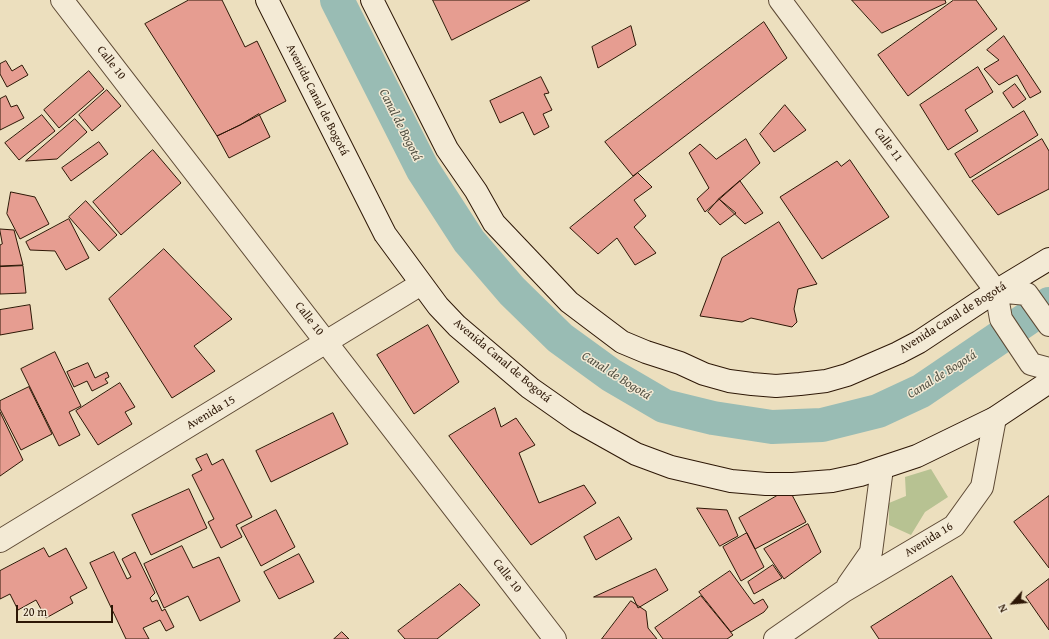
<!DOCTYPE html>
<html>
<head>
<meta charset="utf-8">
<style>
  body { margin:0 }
  #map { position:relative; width:1049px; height:639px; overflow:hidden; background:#ecdfbe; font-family:"Gentium Book Plus",serif }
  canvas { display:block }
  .north { position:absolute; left:993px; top:583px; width:40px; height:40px; -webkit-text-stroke:3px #f3ead5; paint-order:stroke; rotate:243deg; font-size:11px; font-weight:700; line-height:16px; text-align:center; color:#2d1706 }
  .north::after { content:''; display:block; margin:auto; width:14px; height:18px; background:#2d1706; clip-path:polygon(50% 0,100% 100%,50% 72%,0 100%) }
  .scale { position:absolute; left:16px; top:605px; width:97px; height:18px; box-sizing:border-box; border:2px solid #2d1706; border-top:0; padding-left:5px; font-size:12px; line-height:14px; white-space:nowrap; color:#2d1706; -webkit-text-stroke:3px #f3ead5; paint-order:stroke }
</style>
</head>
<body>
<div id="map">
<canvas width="1049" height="639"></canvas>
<div class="north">N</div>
<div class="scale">20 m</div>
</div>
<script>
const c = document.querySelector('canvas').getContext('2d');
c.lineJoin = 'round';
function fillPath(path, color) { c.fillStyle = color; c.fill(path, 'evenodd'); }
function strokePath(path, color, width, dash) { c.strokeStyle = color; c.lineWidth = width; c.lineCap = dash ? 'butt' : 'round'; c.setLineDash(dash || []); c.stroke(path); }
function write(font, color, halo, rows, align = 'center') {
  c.font = font + ' "Gentium Book Plus",serif'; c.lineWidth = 3; c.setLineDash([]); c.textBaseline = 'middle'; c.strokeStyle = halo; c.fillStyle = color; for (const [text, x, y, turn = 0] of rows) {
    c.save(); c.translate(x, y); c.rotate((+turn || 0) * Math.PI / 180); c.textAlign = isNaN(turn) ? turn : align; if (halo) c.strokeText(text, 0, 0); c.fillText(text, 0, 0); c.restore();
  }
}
const green = new Path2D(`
  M931,469L948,497L925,512L911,535L889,525V503L906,496L905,477Z`);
const canal = new Path2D(`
  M337,0L423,170L469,241L512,291L560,338L611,375L664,406L713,418L772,427L822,425L878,411L921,391L1049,304`);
const building = new Path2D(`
  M189,0H222L245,47L257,41L286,101L240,125L217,136L145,24Z
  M433,0H530L452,40Z
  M852,0H945L946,3L882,33Z
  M954,0H976L997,29L908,96L878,55Z
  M764,22L787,58L633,176L605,142Z
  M631,26L636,45L598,68L592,47Z
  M1004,36L1041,92L1030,98L1017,75L999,85L984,69L999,60L987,50Z
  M6,61L12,71L22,65L28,75L7,87L0,74V64Z
  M978,67L993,92L965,110L978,131L948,150L920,105Z
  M89,71L104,89L59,128L44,110Z
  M541,77L549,93L544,94L552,110L543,114L549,127L534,135L523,112L500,123L490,101Z
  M1015,84L1026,99L1013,108L1003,93Z
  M107,90L121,106L92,131L79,115Z
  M6,96L11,107L17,105L24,118L0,130V99Z
  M785,105L806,130L774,152L760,134Z
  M1024,111L1038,135L970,178L955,154Z
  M259,114L270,137L229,158L217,136L240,125Z
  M42,115L55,131L19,160L5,143Z
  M75,119L87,132L57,159L26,161Z
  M746,139L760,163L705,212L697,199L709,188L689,153L700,144L716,159Z
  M1042,139L1049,151V189L998,215L972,181Z
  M99,142L108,154L71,181L62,168Z
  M153,150L181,183L121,235L93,202Z
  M850,160L889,217L822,259L780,197L837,161L841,166Z
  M638,173L652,187L634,200L646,216L634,227L656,253L635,265L617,238L598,254L570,228Z
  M740,181L763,213L745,224L719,199Z
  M11,192L35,197L49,224L20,239L7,214Z
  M719,199L736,213L720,225L708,212Z
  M86,201L117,235L99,251L69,217Z
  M69,219L89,258L66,270L55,251L30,250L26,242Z
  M779,222L817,284L798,289L794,309L797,322L792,327L751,318L742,322L700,316L722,258Z
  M0,229L14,230L23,265L0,266V245L2,244Z
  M164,249L232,319L194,346L215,371L172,398L109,299Z
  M23,266L26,293L0,294V267Z
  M30,305L33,329L0,335V310Z
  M428,325L459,382L414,414L377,355Z
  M55,352L81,406L69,412L80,435L59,446L21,369Z
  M88,363L95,378L107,372L109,377L105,379L108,383L92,391L87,381L74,387L67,372Z
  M120,383L135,407L125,412L132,424L98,445L76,411Z
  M29,387L52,434L21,450L0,409V401Z
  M495,408L501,427L516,418L535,445L519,453L539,503L584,485L596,503L531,545L449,436Z
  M0,412L23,460L0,476Z
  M333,413L348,444L271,482L256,451Z
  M207,454L212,465L223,459L252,517L236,525L242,537L221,548L208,522L214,519L192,475L202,470L196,459Z
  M189,489L207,528L151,555L132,515Z
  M789,489L806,522L755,549L739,518Z
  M1049,496V568L1014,522Z
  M697,508L727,510L738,536L720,546Z
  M276,510L295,547L261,566L241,528Z
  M619,517L632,539L596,560L584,537Z
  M808,524L821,552L784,579L764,549Z
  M747,533L764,567L741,581L723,547Z
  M182,546L193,568L219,557L240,601L200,621L188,596L164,608L144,564Z
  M44,548L49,557L66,548L87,588L70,597L73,603L46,618L36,600L18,610L10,594L0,599V571Z
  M114,552L127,579L131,577L122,559L135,552L155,593L150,598L152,602L157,600L162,611L165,609L174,627L166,631L160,620L143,628L149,639H126L90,563Z
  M299,554L314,582L279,599L264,572Z
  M773,565L782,578L754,594L748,582Z
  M656,569L668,590L638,608L633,597H594Z
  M730,571L754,604L763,599L768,607L764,612L731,632L699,592Z
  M952,576L992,639H879L871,627Z
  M1049,579V630L1026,597Z
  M460,584L480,605L437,639H405L398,631Z
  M701,596L733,635L727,639H663L655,628Z
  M631,601L646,611L648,628L657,639H602Z
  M342,632L349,639H334Z`);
const minor = new Path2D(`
  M62,0L555,639
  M0,541L421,284
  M848,585L871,552L882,468
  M775,639L844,591L954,526L982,487L995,418`);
const tertiary = new Path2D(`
  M780,0L996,291L1001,319L1031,364L1049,369
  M996,291L1027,294L1049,325`);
const secondary = new Path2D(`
  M267,0L385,234L438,306L457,326L530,388L577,421L636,454L671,467L731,481L766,484H793L832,481L860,475L917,456L995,418L1049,382
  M372,0L447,149L476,191L494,223L569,302L622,342L646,352L680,363L704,374L729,381L752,384L776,386L800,384L826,381L847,375L898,353L919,342L996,291L1049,259`);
const streetNames = [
  ["Calle 10",111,63,52],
  ["Avenida Canal de Bogotá",317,100,63],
  ["Calle 11",888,145,53],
  ["Avenida Canal de Bogotá",953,318,-32],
  ["Calle 10",309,319,52],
  ["Avenida Canal de Bogotá",502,361,40],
  ["Avenida 15",211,413,-31],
  ["Avenida 16",929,540,-32],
  ["Calle 10",507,576,52]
];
const waterNames = [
  ["Canal de Bogotá",400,125,63],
  ["Canal de Bogotá",942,375,-32],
  ["Canal de Bogotá",616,376,32]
];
fillPath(green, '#b7c292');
strokePath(canal, '#99bcb4', 34);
fillPath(building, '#e69d91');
strokePath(building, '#2d1706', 1);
strokePath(minor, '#5d4934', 24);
strokePath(tertiary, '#5d4934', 24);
strokePath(secondary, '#2d1706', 24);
strokePath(minor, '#f3ead5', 22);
strokePath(tertiary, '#f3ead5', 22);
strokePath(secondary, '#f3ead5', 22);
write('12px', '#2d1706', '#f3ead5', streetNames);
write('italic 13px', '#535143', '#f3ead5', waterNames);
</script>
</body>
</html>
